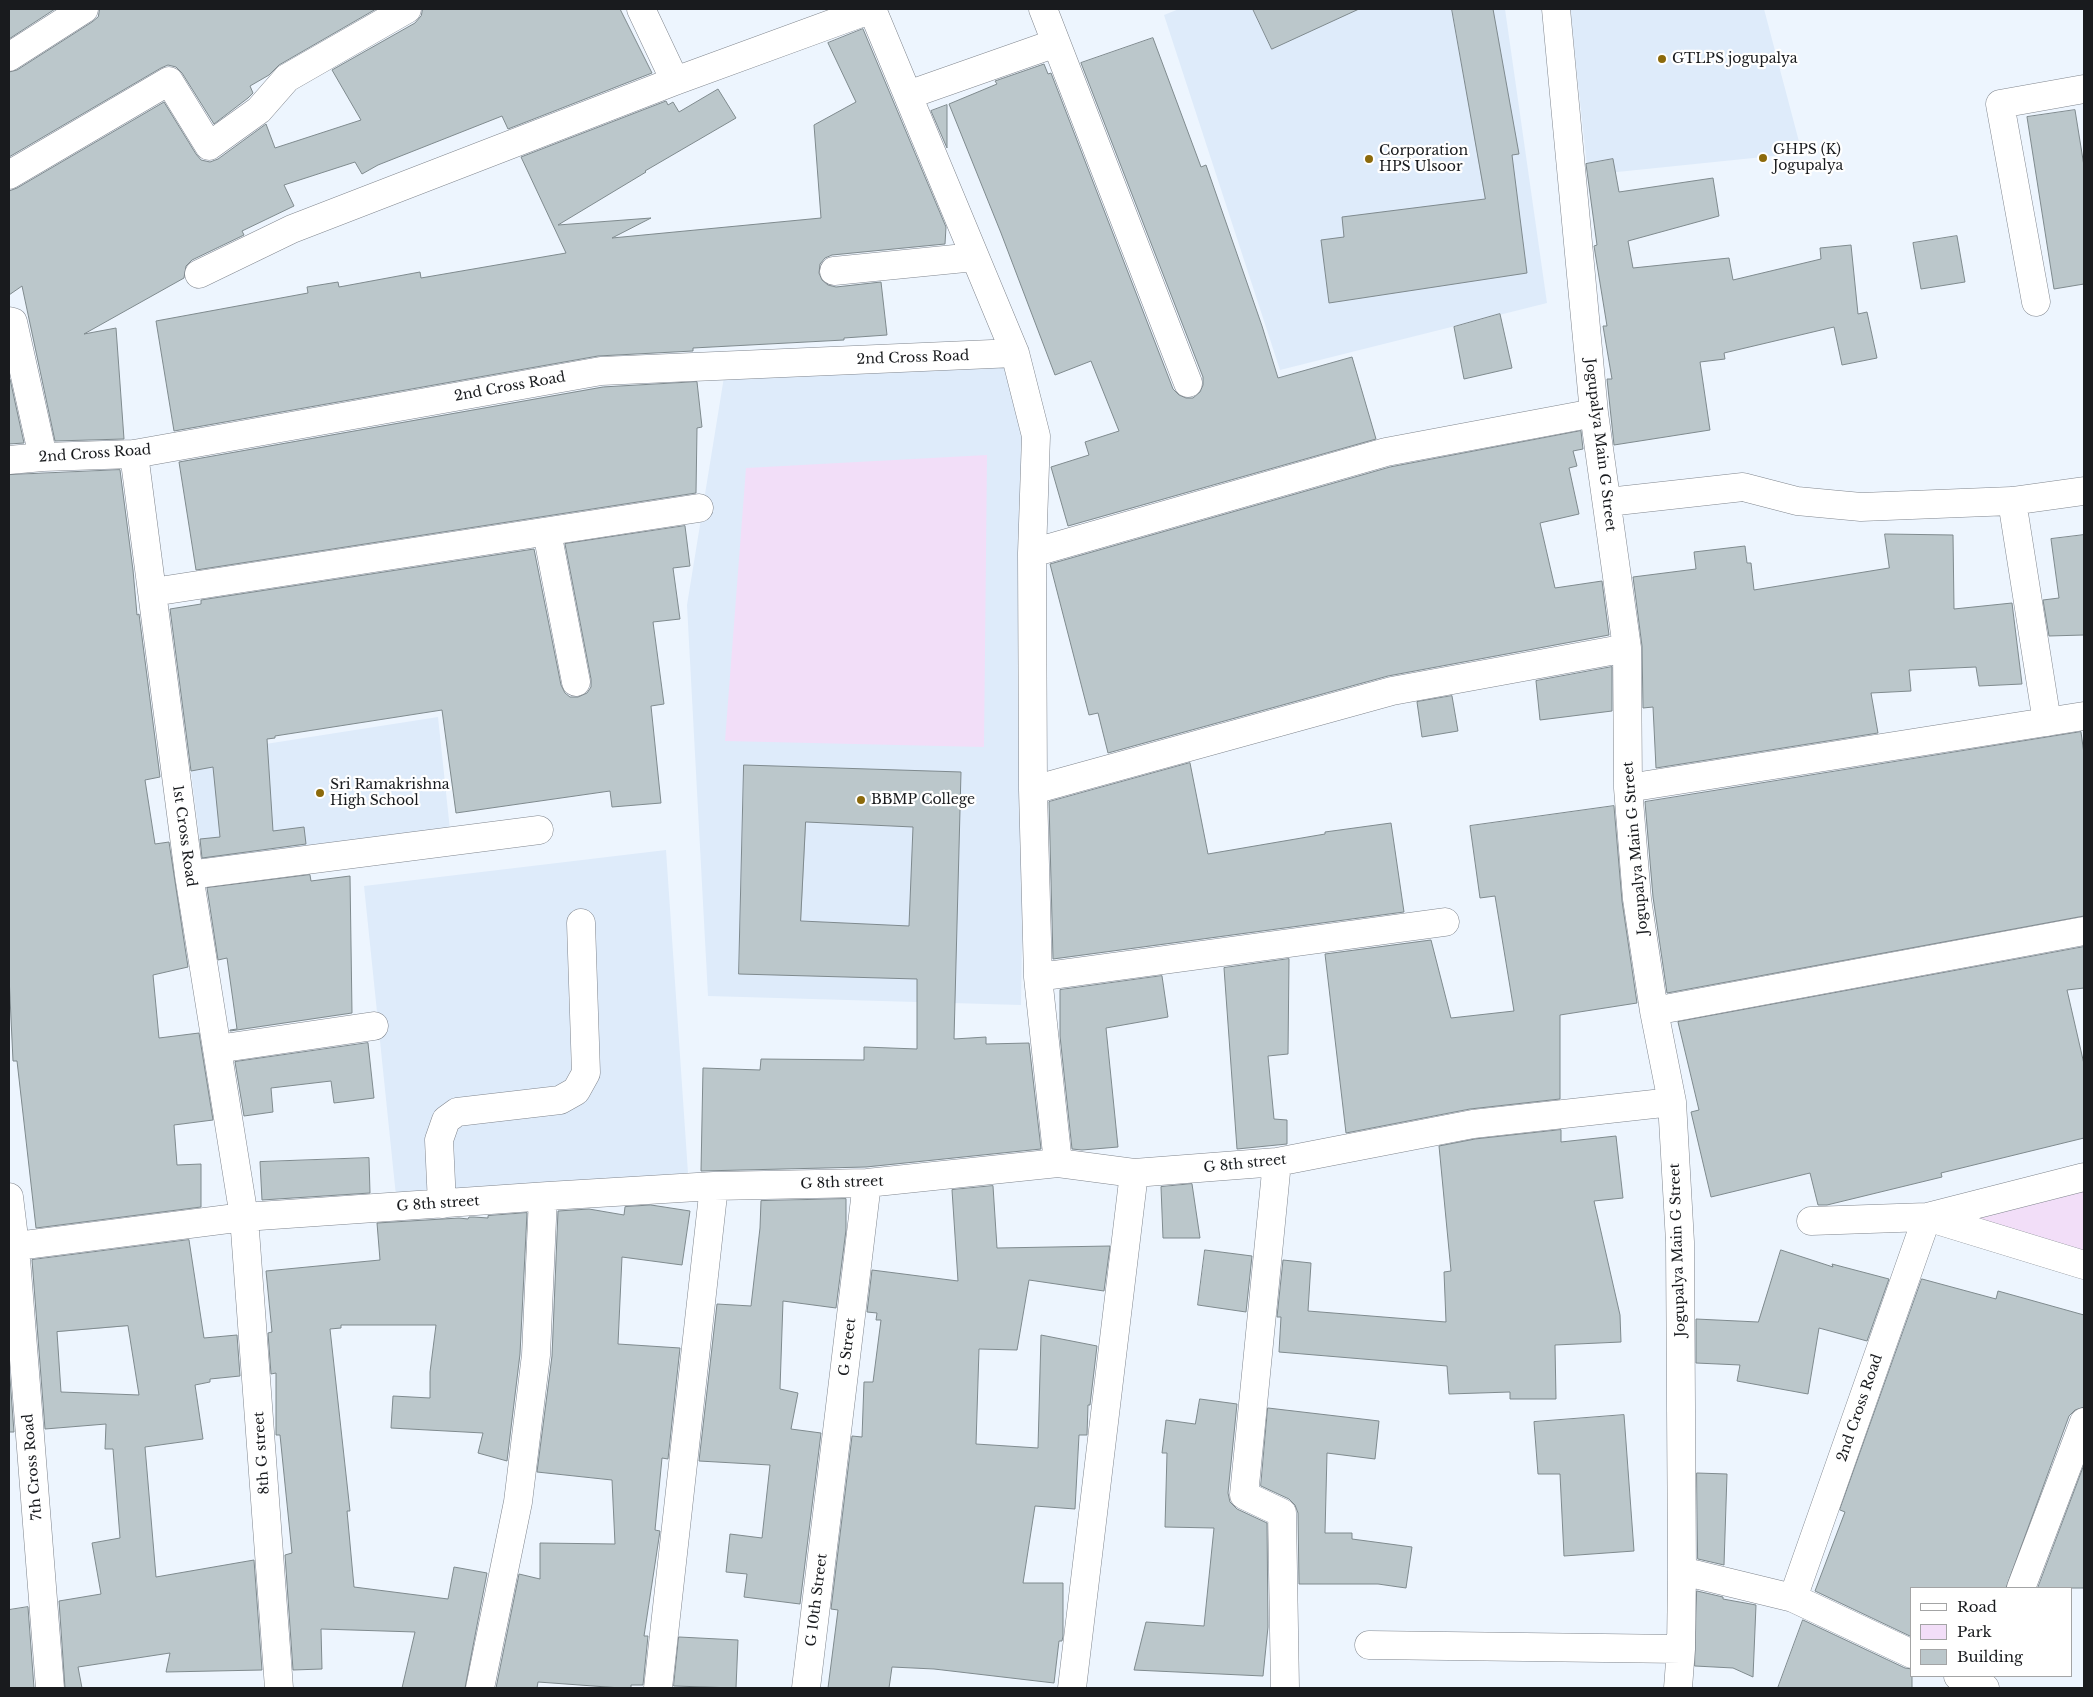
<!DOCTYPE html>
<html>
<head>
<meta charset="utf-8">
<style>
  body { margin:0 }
  #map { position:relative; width:2093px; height:1697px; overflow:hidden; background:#edf5fe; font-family:"Libre Baskerville",serif }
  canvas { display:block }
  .frame { position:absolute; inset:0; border:10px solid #191b1e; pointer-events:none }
  .legend { position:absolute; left:1910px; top:1587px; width:162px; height:90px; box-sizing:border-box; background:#fff; border:1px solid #a3a4a5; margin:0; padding:6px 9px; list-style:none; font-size:15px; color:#191b1e }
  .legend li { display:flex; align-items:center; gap:10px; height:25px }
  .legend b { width:25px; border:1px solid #a3a4a5 }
</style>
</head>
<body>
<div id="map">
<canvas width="2093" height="1697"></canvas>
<div class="frame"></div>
<ul class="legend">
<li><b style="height:6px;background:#fff"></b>Road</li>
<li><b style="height:14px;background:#f2def8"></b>Park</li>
<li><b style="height:14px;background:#bbc7cb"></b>Building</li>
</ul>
</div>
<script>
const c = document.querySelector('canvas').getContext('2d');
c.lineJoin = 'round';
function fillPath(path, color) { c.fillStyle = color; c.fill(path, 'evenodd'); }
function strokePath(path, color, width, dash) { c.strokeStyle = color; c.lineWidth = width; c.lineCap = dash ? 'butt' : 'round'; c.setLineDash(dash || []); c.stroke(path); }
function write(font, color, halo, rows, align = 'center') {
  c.font = font + ' "Libre Baskerville",serif'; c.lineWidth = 4.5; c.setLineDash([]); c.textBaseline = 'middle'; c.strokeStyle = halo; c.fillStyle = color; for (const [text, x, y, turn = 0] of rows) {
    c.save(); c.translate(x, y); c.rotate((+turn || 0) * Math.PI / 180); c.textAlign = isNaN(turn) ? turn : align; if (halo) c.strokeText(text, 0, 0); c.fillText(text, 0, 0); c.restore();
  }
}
const built = new Path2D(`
  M1179,9H1505L1547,303L1280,370L1164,15Z
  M1570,9H1764L1802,153L1588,175Z
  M1006,359L1029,440L1021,1005L708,996L687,605L724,377Z
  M438,717L450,830L203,866L189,756Z
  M666,850L688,1173L396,1196L364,886Z`);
const green = new Path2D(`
  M987,455L984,747L725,741L746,468Z
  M2084,1190V1253L1971,1219Z`);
const building = new Path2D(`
  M9,9H55L9,39Z
  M100,9H376L279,65L269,75L250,86L253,93L248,98L214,124L182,73L176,67L168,65L161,68L9,157V72L17,70L92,22L98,17Z
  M423,9H620L652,73L508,129L502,116L378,165L362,174L355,162L284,185L294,206L242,231L244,235L192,260L186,266L184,278L84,334L116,328L124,439L55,441L22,286L9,295V191L17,188L164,102L196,154L201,160L210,162L218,159L266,124L275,148L361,120L332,70L415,23L421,16Z
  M1253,9H1359L1272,49Z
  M1452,9H1493L1519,154L1512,155L1527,273L1329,303L1321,240L1344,237L1342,217L1485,199Z
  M863,29L946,227L945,244L832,255L825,258L820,264L819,273L822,280L828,285L836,287L881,282L887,335L844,338V340L693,348V351L598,356L174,431L156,321L308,293L307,287L338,282L339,287L420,272L421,278L566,253L521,157L666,101L668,105L673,102L679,112L718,89L736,118L645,171L646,172L558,225L651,218L612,238L821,218L814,125L856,102L828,43Z
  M1153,38L1201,167L1206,165L1262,326L1278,378L1352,357L1376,439L1068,526L1051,467L1089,455L1085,442L1119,431L1091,361L1055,375L1001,233L949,104L997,84L995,81L1044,64L1048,74L1051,73L1173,389L1179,395L1186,398H1193L1200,392L1203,385V377L1081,63Z
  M947,105V148L931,111Z
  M2075,110L2084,166V284L2054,289L2027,117Z
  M1613,159L1619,192L1713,178L1719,216L1628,241L1633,268L1729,258L1733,280L1821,259L1820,248L1851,245L1858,314L1867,312L1877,358L1842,365L1834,327L1724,353L1725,359L1700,362L1710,430L1614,445L1607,379H1612L1603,326H1607L1594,246L1597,245L1586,164Z
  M1957,236L1965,282L1921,289L1913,243Z
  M1500,314L1512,368L1464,379L1454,327Z
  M9,379H10L24,443L9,444Z
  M697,382L702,427L697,428L696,493L196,570L179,462L603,387Z
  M1581,431L1583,449L1573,451L1577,466L1569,468L1579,514L1540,523L1555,588L1602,581L1609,635L1388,676L1108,753L1098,713L1089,715L1050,564L1390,467Z
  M120,470L133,570L137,615L139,614L160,777L145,780L155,844L169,842L188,967L153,975L159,1038L199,1033L213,1120L174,1125L177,1165L201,1164V1207L36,1228L17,1061H13L9,976V475Z
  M685,526L690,566L673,568L680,619L653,622L664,704L651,706L661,803L612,807L610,791L456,813L442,710L275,736V738L267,739L273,831L304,827L306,844L202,858L200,839L220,837L213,767L191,771L170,609L201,604V600L534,549L561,685L565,693L570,697H578L587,693L591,687V679L565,544Z
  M1885,534L1953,535L1954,609L2012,603L2022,684L1979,686L1976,667L1909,670L1911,691L1871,693L1878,733L1656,768L1653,707L1643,708L1642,646L1633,577L1696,569L1694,552L1745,546L1747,563H1751L1754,590L1889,568Z
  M2084,535V635L2049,636L2043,600L2059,598L2051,539Z
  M1612,667V711L1540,720L1536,681Z
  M1452,696L1458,731L1422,737L1417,702Z
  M2081,732L2084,754V916L1667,993L1653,897L1645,802Z
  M1190,763L1208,854L1325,834V832L1391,823L1404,912L1053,959L1049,802Z
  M744,765L961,772L954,1039L986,1037V1044L1029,1043L1041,1149L866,1167L701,1171L703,1068L760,1070L761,1059L864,1060V1047L917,1049V979L739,974ZM806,822L913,827L909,926L801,921Z
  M1614,806L1622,901L1637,1003L1560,1015V1099L1470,1109L1346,1133L1325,954L1431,940L1451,1018L1514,1011L1495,896L1480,898L1470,826Z
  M310,875L311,881L350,876L352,1013L230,1031V1030L237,1029L227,958L218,960L207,888Z
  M2084,947V988L2067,990L2084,1064V1138L1941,1173L1942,1177L1827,1205H1818L1810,1173L1711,1197L1691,1112L1699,1110L1678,1022Z
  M1289,959L1288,1054L1268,1056L1274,1119L1287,1120V1144L1237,1149L1224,968Z
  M1162,976L1168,1017L1106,1028L1118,1147L1082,1150L1072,1149L1060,1036V990Z
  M368,1043L374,1098L334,1103L331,1081L271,1088L273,1112L244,1116L235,1062Z
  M1561,1130V1142L1616,1136L1623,1198L1594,1201L1620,1315L1621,1342L1555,1345L1556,1399H1510V1392L1449,1394L1447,1366L1279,1352L1281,1317H1277L1283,1260L1311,1263L1308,1311L1446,1322L1444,1272L1451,1271L1439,1146L1475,1139Z
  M369,1158L370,1193L262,1200L260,1162Z
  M1192,1184L1200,1238H1163L1161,1187Z
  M993,1186L997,1248L1110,1246L1104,1291L1029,1280L1017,1350L979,1349L976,1444L1038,1448L1041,1335L1097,1346L1090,1405H1088L1087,1435H1079L1075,1509L1035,1506L1023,1583H1063V1636L1062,1641H1059L1054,1683L934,1669L892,1667L889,1688H828L838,1610L831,1609L852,1436L862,1437L864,1382H873L881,1320H876L877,1313L867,1312L872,1270L958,1281L952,1190Z
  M846,1199V1230L836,1308L783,1301L780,1389L798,1393L791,1429L821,1433L800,1604L744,1597L747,1574L726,1572L730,1534L762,1538L770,1465L699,1461L717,1304L751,1306L760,1228L761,1201Z
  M651,1205L690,1211L682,1265L622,1257L618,1344L680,1348L668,1459L662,1458L655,1530L660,1531L644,1636H648L643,1685H631V1688H621L538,1682L537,1688H496L519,1574L540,1579V1543L615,1544L612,1480L537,1472L552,1356L558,1211L589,1209L624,1215L625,1207Z
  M527,1213L520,1354L507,1461L478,1453L483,1433L391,1428L393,1396L430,1398V1372L436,1325H341V1328L330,1329L350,1511H347L354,1587L448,1599L454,1567L487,1573L465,1688H402L415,1632L321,1629L322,1669L293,1670L285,1555L292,1553L280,1435H276V1373L271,1374L268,1333L272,1332L266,1271L380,1260L377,1223L459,1218L468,1219L469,1217H474L488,1218V1216Z
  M189,1240L204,1338L237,1335L240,1376L210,1379V1382L195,1385L203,1439L145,1447L156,1577L254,1560L262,1670L166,1672L170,1653L78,1667L82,1688H65L59,1601L101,1594L92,1543L120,1538L113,1449H105L106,1424L45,1429L32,1260ZM128,1326L139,1395L61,1392L57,1332Z
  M1205,1250L1252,1256L1246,1312L1198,1305Z
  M1781,1250L1833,1267L1832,1264L1889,1279L1867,1341L1819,1328L1808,1394L1737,1381L1740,1365L1696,1363V1319L1758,1322Z
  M1922,1279L1996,1299L1998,1291L2084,1315V1407L2075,1410L2069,1416L2006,1588H1912V1637L1815,1591L1845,1512L1840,1510Z
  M9,1365L14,1432H9Z
  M1200,1399L1237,1404L1228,1493L1230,1502L1237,1509L1267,1523L1268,1627L1263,1676L1134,1670L1146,1622L1204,1626L1214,1528L1165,1527L1167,1453H1162L1166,1420L1195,1424Z
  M1268,1408L1379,1421L1375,1459L1327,1453L1325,1533H1352V1539L1412,1547L1406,1588L1378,1584H1299L1298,1513L1295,1505L1289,1499L1261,1486Z
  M1624,1415L1634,1551L1564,1556L1560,1474H1538L1534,1422Z
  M2084,1465V1588H2038Z
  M1697,1473L1727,1474L1724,1565L1698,1559Z
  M1697,1591L1723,1597V1599L1756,1605L1753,1677L1733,1668L1695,1666Z
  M28,1607L34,1688H9V1610Z
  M1803,1620L1905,1668L1912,1669V1688H1778Z
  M679,1637L738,1640L736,1688L674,1686Z`);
const minor = new Path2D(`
  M641,9L675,81
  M872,9L1015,353L1036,436L1032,553L1033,790L1038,977L1058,1163
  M1043,9L1188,383
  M1556,9L1594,413L1627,648L1628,788L1637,899L1654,1011L1672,1102L1680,1242L1682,1571L1681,1649L1678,1688
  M9,57L84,9
  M908,95L1056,43
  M9,175L169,81L209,146L259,110L287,78L407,9
  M834,271L975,257
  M199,274L292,229L675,81L872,9
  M2036,302L2000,104L2084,89
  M9,321L13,322L43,457
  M134,454L189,875L244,1217L279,1688
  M9,460L43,457L134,454L601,371L1015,353
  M2012,501L2047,722
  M1608,502L1743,487L1797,501L1861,507L2012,501L2084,491
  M547,532L576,682
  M1032,553L1386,452L1594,413
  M153,592L699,508
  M1628,788L2084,716
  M1033,790L1392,691L1627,648
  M189,875L539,830
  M1038,977L1445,922
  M1654,1011L2084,931
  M217,1049L374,1026
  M1277,1162L1244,1495L1282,1513L1285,1688
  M9,1197L15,1246L50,1688
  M442,1204L439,1140L446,1120L457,1112L560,1100L576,1091L586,1073L581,923
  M1927,1217L2084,1265
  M1811,1221L1927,1217L2084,1177
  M9,1247L244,1217L548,1196L714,1186L867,1183L1058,1163L1134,1173L1277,1162L1473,1124L1672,1102
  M1682,1571L1793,1598L1912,1654
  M2021,1588L2084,1422
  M1793,1598L1927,1217
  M1369,1645L1681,1649
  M1958,1676L1985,1688
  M480,1688L518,1502L536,1355L543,1197
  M658,1688L714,1186
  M806,1688L867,1183
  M1072,1688L1134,1173`);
const markers = [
  [1662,59,5,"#8c6a0b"],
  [1763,158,5,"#8c6a0b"],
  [1369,159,5,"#8c6a0b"],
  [320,793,5,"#8c6a0b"],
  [861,800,5,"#8c6a0b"]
];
const poiNames = [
  ["GTLPS jogupalya",1672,59],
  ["GHPS (K)",1773,150],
  ["Jogupalya",1773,166],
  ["Corporation",1379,151],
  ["HPS Ulsoor",1379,167],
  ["Sri Ramakrishna",330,785],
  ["High School",330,801],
  ["BBMP College",871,800]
];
const streetNames = [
  ["2nd Cross Road",913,358,-2],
  ["2nd Cross Road",510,387,-10],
  ["Jogupalya Main G Street",1600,445,83],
  ["2nd Cross Road",95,454,-4],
  ["1st Cross Road",184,836,82],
  ["Jogupalya Main G Street",1636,848,-95],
  ["G 8th street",1245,1164,-6],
  ["G 8th street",842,1183,-2],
  ["G 8th street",438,1204,-4],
  ["Jogupalya Main G Street",1678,1250,-92],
  ["G Street",848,1347,-83],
  ["2nd Cross Road",1860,1408,-71],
  ["8th G street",262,1453,-94],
  ["7th Cross Road",33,1467,-95],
  ["G 10th Street",817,1600,-83]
];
fillPath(built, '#deebfa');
fillPath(green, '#f2def8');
fillPath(building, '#bbc7cb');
strokePath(building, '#7f8a8e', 1);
strokePath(minor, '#80868e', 29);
strokePath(minor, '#fff', 28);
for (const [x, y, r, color] of markers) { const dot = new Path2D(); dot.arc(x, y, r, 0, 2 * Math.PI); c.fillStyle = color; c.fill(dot); strokePath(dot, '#fff', 2); }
write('14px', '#191b1e', '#fff', poiNames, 'left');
write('14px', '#191b1e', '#fff', streetNames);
</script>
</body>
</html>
